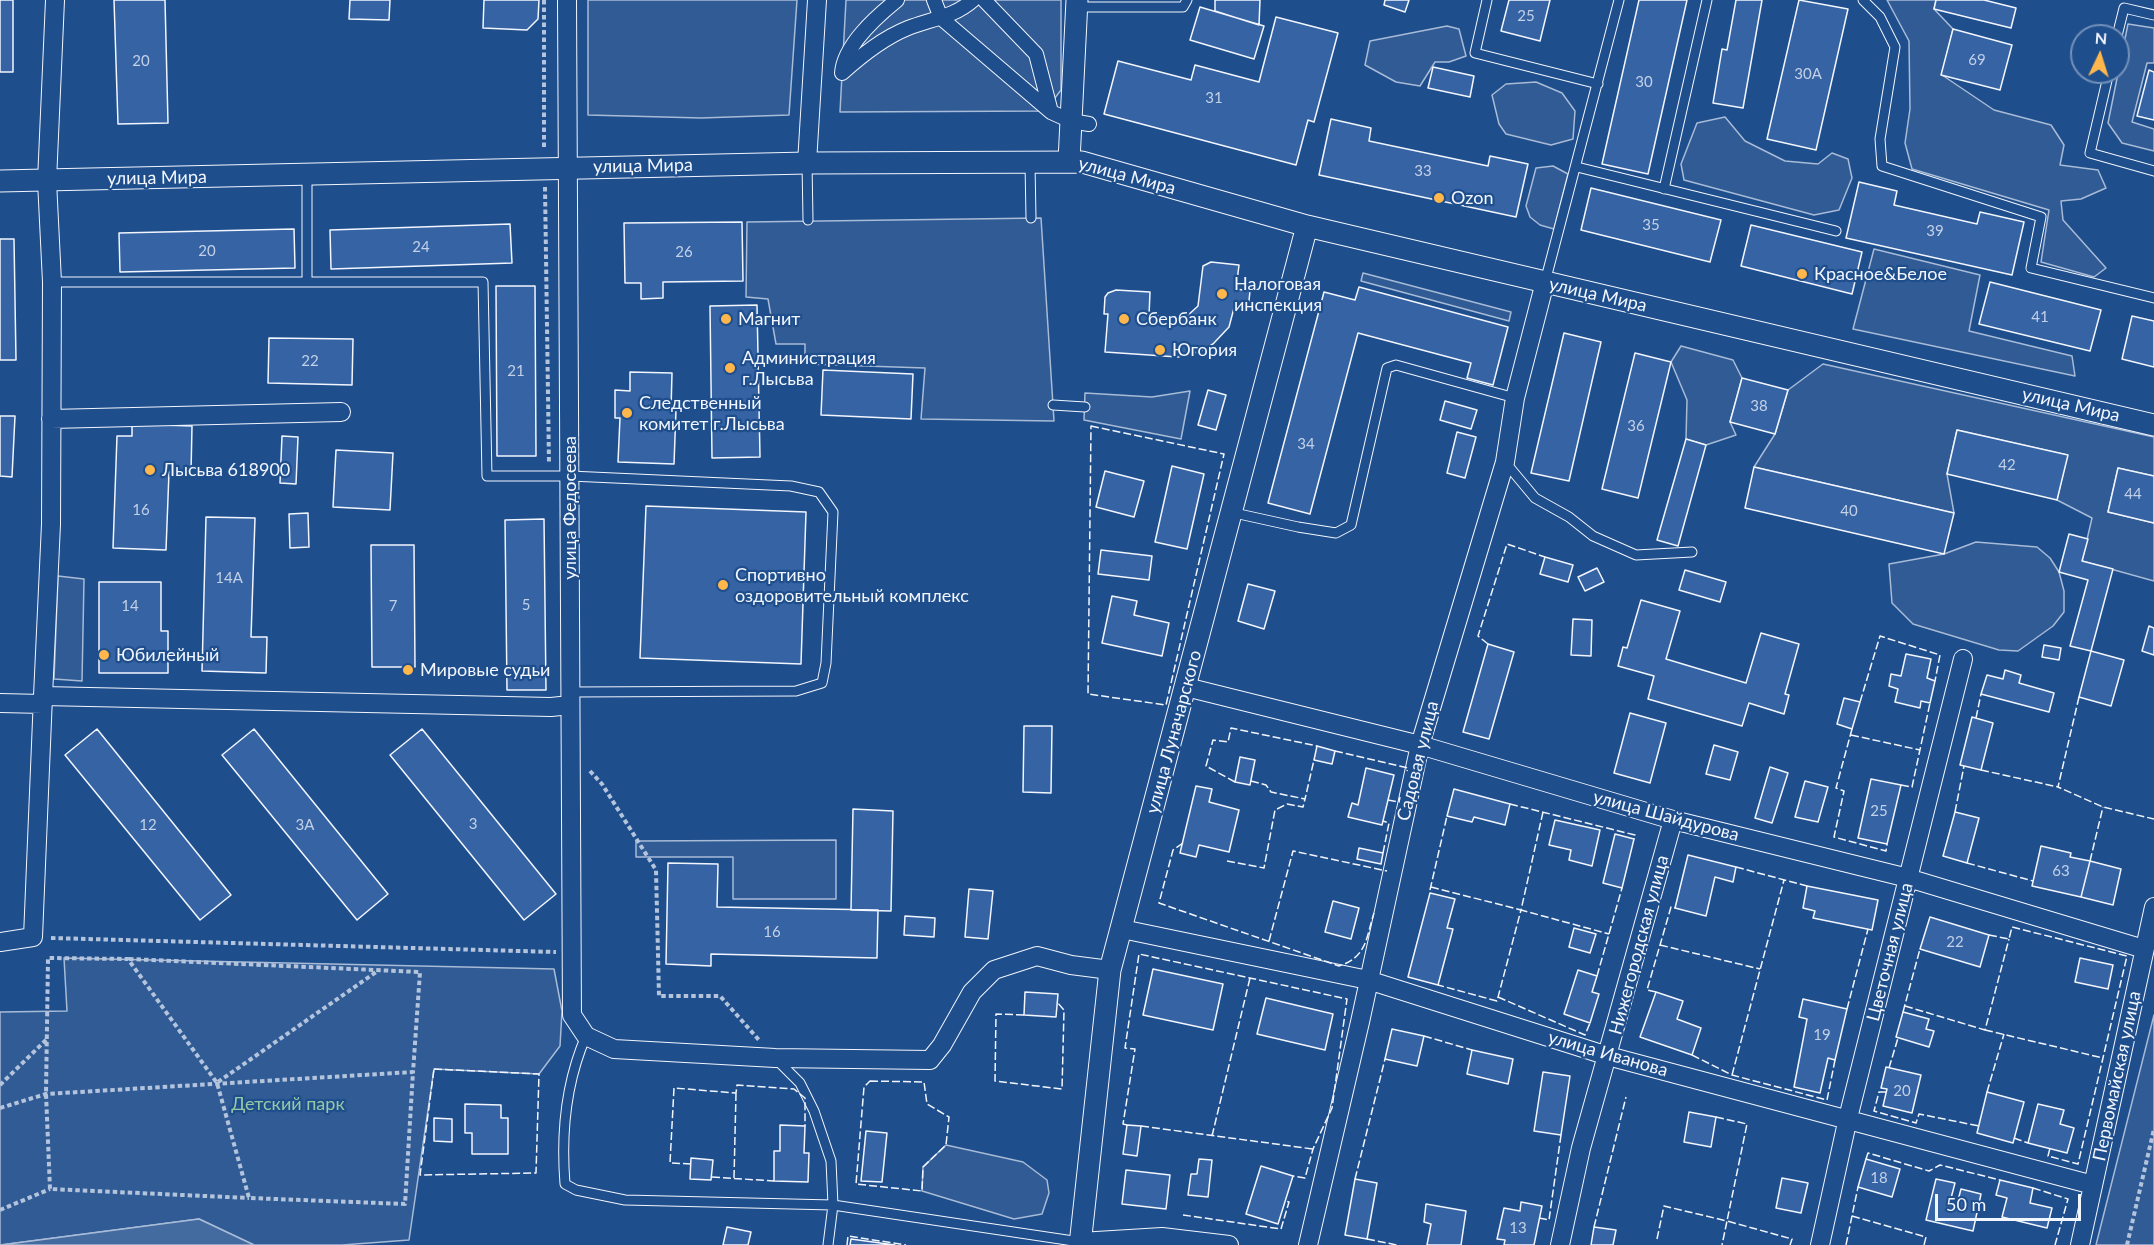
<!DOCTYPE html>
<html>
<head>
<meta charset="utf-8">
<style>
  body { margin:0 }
  #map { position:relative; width:2154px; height:1245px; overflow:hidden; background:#1f4e8c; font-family:Lato,sans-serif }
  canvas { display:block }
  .north { position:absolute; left:2070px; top:24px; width:60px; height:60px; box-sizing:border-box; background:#1f4e8c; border:2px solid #7391ba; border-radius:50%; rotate:4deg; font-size:16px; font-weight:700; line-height:24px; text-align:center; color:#f2f6ff }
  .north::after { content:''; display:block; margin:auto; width:21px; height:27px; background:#ffb74d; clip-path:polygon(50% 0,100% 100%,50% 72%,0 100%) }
  .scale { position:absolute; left:1935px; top:1194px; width:146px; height:27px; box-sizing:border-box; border:3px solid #f2f6ff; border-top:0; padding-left:8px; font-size:18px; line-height:21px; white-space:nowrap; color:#f2f6ff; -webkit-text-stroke:4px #1f4e8c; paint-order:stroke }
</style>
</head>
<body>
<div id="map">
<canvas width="2154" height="1245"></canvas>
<div class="north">N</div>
<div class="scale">50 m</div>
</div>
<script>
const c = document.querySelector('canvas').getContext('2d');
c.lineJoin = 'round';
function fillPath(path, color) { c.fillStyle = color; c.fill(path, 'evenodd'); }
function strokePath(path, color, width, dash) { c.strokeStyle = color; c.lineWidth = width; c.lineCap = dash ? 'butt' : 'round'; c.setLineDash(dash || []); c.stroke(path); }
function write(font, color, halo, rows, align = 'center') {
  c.font = font + ' Lato,sans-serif'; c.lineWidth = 4.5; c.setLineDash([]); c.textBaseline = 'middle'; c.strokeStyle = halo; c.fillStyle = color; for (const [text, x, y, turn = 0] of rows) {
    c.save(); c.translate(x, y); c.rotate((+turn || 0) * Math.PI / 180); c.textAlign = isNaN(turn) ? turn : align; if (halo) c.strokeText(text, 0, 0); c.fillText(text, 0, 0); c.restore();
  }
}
const built = new Path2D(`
  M588,0H797L789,115L701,118L588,115Z
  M846,0H1061V90L1045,111L840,112Z
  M1887,0H1936L1934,9L1953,29L1942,75L1994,110L2051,125L2064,145L2060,165L2098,170L2106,188L2081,199L2061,201L2063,220L2106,268L2094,277L2041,262L2049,210L1912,169L1905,143L1910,109L1909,41Z
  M2128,24L2154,28V63H2147L2132,122L2154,129V151L2122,143L2108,123Z
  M1447,26L1459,29L1466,56L1449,62H1435L1420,86L1396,82L1365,65L1370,41Z
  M1536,82L1562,93L1575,111L1573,139L1551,145L1506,134L1499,124L1492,95L1506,84Z
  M1725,117L1745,141L1785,161L1818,164L1832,153L1848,159L1852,178L1839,210L1814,215L1684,180L1681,164L1697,123Z
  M1553,166L1568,174L1554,229L1540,225L1530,217L1526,206L1536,168Z
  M1041,218L1054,421L921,419L925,368L805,364V344H776L768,299L746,297L747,222Z
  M1874,249L1980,275L1969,331L2072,356L2075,376L1853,329Z
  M1363,273L1511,312L1509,321L1361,281Z
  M1681,346L1733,360L1742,378L1730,422L1736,435L1706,445L1686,439L1687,400L1671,362Z
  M1823,364L2154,437V476L2118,468L2108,512L2154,523V581L2082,561L2092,518L2057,500L2067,455L1957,430L1947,474L1954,513L1754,467L1775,434L1788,390Z
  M1190,391L1181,439L1084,420L1085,393L1152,397Z
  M1976,542L2037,547L2050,558L2059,572L2064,591V612L2053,626L2018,651L1999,650L1913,624L1892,603L1889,564L1944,554Z
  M58,576L84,579L82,681L54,679Z
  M836,840V899H733V857H636V841Z
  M64,958L554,969L562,1011L560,1046L539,1074L434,1069L409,1240L342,1245H254L199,1219L0,1245V1012L67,1011Z
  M2154,1015V1245H2096Z
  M946,1145L1023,1162L1047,1180L1049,1193L1042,1214L1014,1219L922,1191L923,1167Z`);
const water = new Path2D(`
  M199,1219L254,1245H1Z`);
const building = new Path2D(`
  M0,0H13V72H0Z
  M114,0H165L168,123L118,124Z
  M350,0H390L389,20L349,19Z
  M484,0H539L538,19L527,30L483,28Z
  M1215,0H1260L1259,25L1215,11Z
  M1385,0H1409L1405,12L1384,5Z
  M1509,0H1550L1540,41L1501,31Z
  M1639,0H1687L1648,174L1602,164Z
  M1736,0H1762L1743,108L1713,103L1722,49L1727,50Z
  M1799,0L1848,9L1816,150L1767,139Z
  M1936,0H1984L2016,8L2011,28L1934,9Z
  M1200,7L1264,26L1254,59L1190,40Z
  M1276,17L1338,33L1314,122L1308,120L1296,165L1104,114L1118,61L1191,80L1195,65L1259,82Z
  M1953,29L2012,45L2000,90L1941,75Z
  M1433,67L1474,76L1470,97L1428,88Z
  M2149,70L2154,72V120L2137,116Z
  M1331,119L1371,128L1369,141L1488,166L1490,156L1528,164L1516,217L1319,175Z
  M1859,182L1897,191L1894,205L1977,224L1980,212L2024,222L2012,275L1846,238Z
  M1591,188L1721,220L1710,262L1581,230Z
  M742,222L743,281L663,282V298L641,299V283H625L624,223Z
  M510,224L512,263L331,269L330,230Z
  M1751,225L1862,252L1852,294L1741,266Z
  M294,229L295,268L120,272L119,233Z
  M0,239H14L16,360H0Z
  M1211,262L1239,265L1236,289L1250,291L1248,310L1234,308L1229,327L1213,344L1201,351L1178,357L1105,352L1108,314H1104L1105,297L1108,293L1116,290L1150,292L1149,316L1186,317L1198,306L1203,266Z
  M1990,282L2101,310L2090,351L1979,324Z
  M496,286H535L536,456H497Z
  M1359,287L1508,327L1493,385L1467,378L1471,363L1358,333L1310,514L1268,503L1324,292L1355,300Z
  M757,305L760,457L712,458L710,306Z
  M2132,316L2154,321V367L2122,359Z
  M1564,333L1601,342L1569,481L1531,473Z
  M269,338L353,339L352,385L268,383Z
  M1635,353L1671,362L1638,498L1602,489Z
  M823,370L913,374L911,419L821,415Z
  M630,372L672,373L671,410H676L674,464L618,462L620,418H615V390L630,391Z
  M1742,378L1788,390L1775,434L1730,422Z
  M1208,390L1226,395L1216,430L1198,425Z
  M1445,401L1477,410L1471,429L1440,420Z
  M0,416H15L12,477L0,476Z
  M132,424L192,426L191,473L169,472L166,550L113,548L117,436H132Z
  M1957,430L2068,455L2057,500L1947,474Z
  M1457,432L1476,437L1465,478L1447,473Z
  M282,436L298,437L296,484L280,483Z
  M1686,439L1706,445L1678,546L1657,540Z
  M336,450L393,453L390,510L333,507Z
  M1172,466L1204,474L1187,549L1155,542Z
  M1754,467L1954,513L1944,554L1745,508Z
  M2118,468L2154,476V523L2108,512Z
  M1105,471L1144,481L1134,517L1096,507Z
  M646,506L806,512L801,664L640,658Z
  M308,513L309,547L290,548L289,514Z
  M206,517L255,518L251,637H267L266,673L202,671Z
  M544,519L546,690H507L505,520Z
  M2069,534L2088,539L2082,561L2113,569L2091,651L2070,646L2088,580L2059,572Z
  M371,545H414L415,667H372Z
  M1101,550L1152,556L1149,580L1098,574Z
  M1545,557L1573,565L1568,582L1540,574Z
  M1597,568L1604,582L1585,591L1578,577Z
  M1685,570L1726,582L1720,602L1679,590Z
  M99,582H161V631H168V673H99Z
  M1248,584L1275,591L1264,629L1238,621Z
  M1112,596L1137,601L1134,615L1169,623L1162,656L1102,643Z
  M1641,600L1680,611L1666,659L1746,683L1761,633L1799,644L1785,694L1789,695L1784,714L1749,703L1742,726L1648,699L1654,676L1618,666L1623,647L1627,648Z
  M1573,619L1592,620L1591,656L1571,655Z
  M2149,626L2154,628V655L2142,651Z
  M1488,644L1514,652L1489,739L1463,732Z
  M2044,645L2061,648L2059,660L2042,657Z
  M2091,651L2124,660L2111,706L2079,697Z
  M1906,654L1931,659L1927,678L1935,681L1930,703L1921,701L1920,708L1895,702L1898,689L1889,686L1891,674L1901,676Z
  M2005,670L2021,675L2019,683L2054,693L2049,712L1981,694L1987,675L2003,679Z
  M1844,698L1860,702L1852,729L1837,724Z
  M1630,713L1666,723L1650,783L1614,773Z
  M1972,717L1993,723L1981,770L1960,765Z
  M1024,726H1052L1051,793L1023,792Z
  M97,729L231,895L200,920L65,755Z
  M254,729L388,894L357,920L222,755Z
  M422,729L556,894L524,920L390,755Z
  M1714,745L1738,752L1730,780L1706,774Z
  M1317,746L1335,751L1332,764L1314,760Z
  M1240,757L1255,760L1250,785L1235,782Z
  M1770,767L1788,773L1772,823L1755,818Z
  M1366,768L1394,775L1382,825L1348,817L1352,803L1358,805Z
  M1871,779L1901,785L1887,844L1858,838Z
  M1805,781L1828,787L1818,822L1795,817Z
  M1196,786L1212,789L1209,802L1239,810L1229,852L1199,845L1196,857L1180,853Z
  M1454,789L1510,804L1505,825L1474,817L1472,822L1447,816Z
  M853,809L893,811L891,911L851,910Z
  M1955,812L1979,818L1967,863L1943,856Z
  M1555,820L1600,830L1592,866L1569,860L1571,850L1549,845Z
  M1615,834L1634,839L1622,888L1603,883Z
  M2041,846L2071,853L2070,857L2090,861L2081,897L2032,886Z
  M1359,848L1383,853L1381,864L1357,859Z
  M1688,855L1736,867L1733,882L1715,877L1706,916L1675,908Z
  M2090,861L2121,869L2113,905L2081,897Z
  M668,863L718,864L717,907L878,910L877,958L711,954V966L666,964Z
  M1807,886L1878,900L1872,930L1813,918L1815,911L1803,908Z
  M969,889L993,891L988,939L965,937Z
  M1430,893L1455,899L1447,928L1453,929L1438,985L1408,977Z
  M1333,901L1359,908L1351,939L1325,932Z
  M905,916L935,918L934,937L904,935Z
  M1930,917L1989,935L1980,967L1920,949Z
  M1574,928L1596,934L1590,953L1569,947Z
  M2080,958L2113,965L2108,989L2075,982Z
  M1153,969L1223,984L1213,1030L1143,1015Z
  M1578,970L1597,976L1592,992L1599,994L1590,1023L1564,1014Z
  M1025,992L1058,994L1056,1017L1024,1015Z
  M1656,992L1683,1001L1677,1019L1701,1028L1692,1055L1640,1037Z
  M1266,998L1333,1014L1325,1050L1257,1034Z
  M1803,999L1847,1009L1835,1060L1828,1058L1820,1093L1794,1087L1807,1019L1799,1017Z
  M1903,1012L1929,1019L1926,1029L1934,1031L1929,1047L1896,1037Z
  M1392,1029L1424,1036L1417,1066L1385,1059Z
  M1472,1050L1513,1059L1508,1084L1467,1074Z
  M1886,1067L1921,1075L1912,1113L1883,1106L1887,1089L1881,1088Z
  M1543,1072L1570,1076L1561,1135L1534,1131Z
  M1987,1092L2024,1102L2013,1143L1977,1133Z
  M465,1104L501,1105V1118H508V1154H472V1133H465Z
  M2038,1104L2064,1110L2060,1124L2074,1128L2067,1153L2028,1143Z
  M1689,1112L1716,1117L1711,1147L1684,1142Z
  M434,1118L452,1119V1142L434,1141Z
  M780,1125L805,1126L804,1153H809L808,1182L774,1181V1151H780Z
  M1127,1125L1141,1126L1137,1156L1123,1154Z
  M866,1131L887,1133L882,1182L861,1181Z
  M691,1158L713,1160L711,1180L690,1179Z
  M1199,1159L1212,1160L1208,1197L1188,1195L1191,1174H1197Z
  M1866,1159L1900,1169L1892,1197L1858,1187Z
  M1261,1166L1293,1176L1278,1224L1246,1214Z
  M1126,1170L1170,1175L1166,1209L1122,1204Z
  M1782,1178L1808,1183L1801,1213L1776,1208Z
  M1355,1179L1377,1183L1367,1239L1345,1235Z
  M1936,1179L1955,1183L1950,1202L1957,1204L1961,1189L1981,1194L1973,1231L1926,1220Z
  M2000,1180L2033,1188L2030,1203L2052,1208L2047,1228L2002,1217L2007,1198L1996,1195Z
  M1521,1202L1542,1206L1534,1245H1504L1505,1240L1497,1239L1504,1208L1520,1211Z
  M1426,1204L1466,1211L1461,1245H1427L1431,1224L1424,1222Z
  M727,1227L751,1232L748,1245H723Z
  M1594,1227L1616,1230L1613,1245H1591Z
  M851,1239L895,1245H850Z`);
const path = new Path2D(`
  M544,0V149
  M545,187L549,464
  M590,771L602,784L656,870L659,996H720L759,1040
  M51,938L556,952
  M129,959L420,972L413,1072
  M218,1082L379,970
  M0,1085L47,1039
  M0,1108L46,1094L413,1072L405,1204L249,1198L217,1083L128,959L48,958L46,1094L50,1189L249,1198
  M0,1210L50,1189
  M2127,1245L2154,1129`);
const service = new Path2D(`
  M1487,0L1475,53L1598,84
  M1863,0L1880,17L1895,47L1880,139L1882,166L2041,217L2031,268L2154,298
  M1078,7H1183L1187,0
  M2117,36L2124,8L2154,15
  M2109,72L2090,153L2154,171
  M807,163L808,220
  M1030,163L1031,218
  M1577,167L1836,231
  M307,175V282
  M1664,189L1707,0
  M52,282H483L487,476H570L791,486L819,492L833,512L826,663L822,683L796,691L571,692
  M1545,282L1619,0
  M1053,405L1085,407
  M1505,462L1535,498L1569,517L1593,536L1636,555L1692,552
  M1230,512L1298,527L1336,533L1351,525L1387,368L1396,365L1515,398
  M586,1036C566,1082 561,1134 565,1184L576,1190L625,1200L833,1205L1080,1242
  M777,1060L800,1083L814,1111L831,1161L833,1205L828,1245`);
const pedestrian = new Path2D(`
  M897,0C876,17 844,45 842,73C862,55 883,38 908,28C931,19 954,17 973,0
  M934,0L941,18L1051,112L1071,121L1089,124
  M984,0L1036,54L1051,112`);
const minor = new Path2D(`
  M55,0L47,181L52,282L51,524L43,696L551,707L570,705
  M567,0L572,1015L586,1036L614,1049L775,1058L930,1060L942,1045L972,992L994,970L1037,956L1071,965L1110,970
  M807,163L817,0
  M51,419L341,412
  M1186,687L1420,745L1673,820L1908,878L2144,949
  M0,703L43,704
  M1122,929L1368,980L1608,1056L2093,1185
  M0,942L33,937L43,696
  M1080,1242L1162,1237L1229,1245
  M1308,1245L1360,1022L1420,745L1505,462L1515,398L1545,282
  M1560,1245L1581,1148L1673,820
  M1820,1245L1848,1118L1963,659
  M2080,1245L2154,907`);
const tertiary = new Path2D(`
  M1069,161L1077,0
  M0,181L807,163L1082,162L1307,226L2154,425
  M1080,1245L1110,970L1307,226`);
const fence = new Path2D(`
  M1091,426L1224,454L1166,705L1088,694Z
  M1488,644L1478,636L1507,544L1545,557
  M2079,697L2058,787L2103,807L2154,819
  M1860,702L1880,636L1940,655L1935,681
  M1976,718L1981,694
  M1852,729L1836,788L1844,791L1834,837L1886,851L1887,844
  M1851,735L1920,750
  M1335,751L1408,768L1407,771
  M1981,770L2058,787
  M1251,781L1266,785L1271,792L1305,799L1314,760
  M1235,782L1206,766L1213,740L1228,742L1231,728L1317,746
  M1901,785L1912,787L1930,703
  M1388,800L1399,802L1400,797
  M1510,804L1635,835L1634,839
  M1543,812L1521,910L1609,934
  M1955,812L1964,766
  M1183,843L1173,850L1159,903L1339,966C1367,957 1366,938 1374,913
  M1383,853L1389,823L1383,821
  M1227,861L1264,868L1275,810L1287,804L1303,807L1305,799
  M2090,861L2103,807
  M1967,863L2033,881
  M1736,867L1807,886
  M1431,887L1521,910L1497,1001L1438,985
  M1430,890L1447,816
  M1989,935L2009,939L2012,927L2127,956L2078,1164L2048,1156L2050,1148
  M1269,941L1293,851L1387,871
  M1660,945L1760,969
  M1597,976L1622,888
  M1656,992L1647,990L1671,907L1675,908
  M1498,997L1585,1035L1590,1023
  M1905,1006L1985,1030L2009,939
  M1847,1009L1868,929
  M1903,1012L1920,949
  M1024,1015L996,1014L995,1081L1062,1089L1064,1010L1057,1002
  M1985,1030L2103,1058
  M1424,1036L1472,1050
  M1692,1055L1732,1075L1827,1100L1835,1060
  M1889,1068L1898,1038
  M434,1069L539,1074L536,1173L420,1175Z
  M1732,1075L1784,880
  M870,1081L924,1082L927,1104L949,1117L946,1145L923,1167L922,1191L856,1184L864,1087Z
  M1886,1092H1879L1874,1111L1916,1123L1919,1114L1979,1126
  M1987,1092L2004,1034
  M1716,1117L1747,1124L1727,1221L1792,1239L1790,1245
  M1127,1125L1123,1124L1135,1049L1125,1048L1139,954L1347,999L1332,1108L1313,1149L1305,1178L1293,1176
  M1141,1126L1313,1149
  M1212,1136L1250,978
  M2014,1138L2028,1143
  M1866,1159L1868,1153L1929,1171L1940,1165L2000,1180
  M691,1164L670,1163L674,1088L736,1093L737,1085L794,1089L805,1098V1126
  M712,1177L774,1181
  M734,1178L736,1093
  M1355,1179L1385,1059
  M2033,1188L2068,1199L2055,1245
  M1183,1215L1281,1229L1289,1202L1285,1201
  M1852,1216L1926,1237L1924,1245
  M1539,1218L1549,1220L1561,1135
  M1594,1227L1626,1097
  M1367,1239L1397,1245
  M1657,1239L1664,1206L1727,1221L1722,1245
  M847,1245L848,1236L906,1245
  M1846,1245L1858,1187`);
const markers = [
  [1439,198,6,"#ffb74d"],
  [1802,274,6,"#ffb74d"],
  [1222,294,6,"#ffb74d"],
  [726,319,6,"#ffb74d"],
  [1124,319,6,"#ffb74d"],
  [1160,350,6,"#ffb74d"],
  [730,368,6,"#ffb74d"],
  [627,413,6,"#ffb74d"],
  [150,470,6,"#ffb74d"],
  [723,585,6,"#ffb74d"],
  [104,655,6,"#ffb74d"],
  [408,670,6,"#ffb74d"]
];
const numberNames = [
  ["25",1526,16],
  ["69",1977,60],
  ["20",141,61],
  ["30А",1808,74],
  ["30",1644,82],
  ["31",1214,98],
  ["33",1423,171],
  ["35",1651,225],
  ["39",1935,231],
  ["24",421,247],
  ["20",207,251],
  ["26",684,252],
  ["41",2040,317],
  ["22",310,361],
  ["21",516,371],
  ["38",1759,406],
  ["36",1636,426],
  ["34",1306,444],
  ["42",2007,465],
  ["44",2133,494],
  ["16",141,510],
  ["40",1849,511],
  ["14А",229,578],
  ["5",526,605],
  ["14",130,606],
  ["7",393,606],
  ["25",1879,811],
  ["3",473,824],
  ["12",148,825],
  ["3А",305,825],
  ["63",2061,871],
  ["16",772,932],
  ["22",1955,942],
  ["19",1822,1035],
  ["20",1902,1091],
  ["18",1879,1178],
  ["13",1518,1228]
];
const streetNames = [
  ["улица Мира",643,166,-1],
  ["улица Мира",1127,176,15],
  ["улица Мира",157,178,-1],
  ["улица Мира",1598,295,13],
  ["улица Мира",2071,405,13],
  ["улица Федосеева",570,508,-90],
  ["улица Луначарского",1174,732,-75],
  ["Садовая улица",1418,761,-76],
  ["улица Шайдурова",1666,816,15],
  ["Нижегородская улица",1639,945,-75],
  ["Цветочная улица",1890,952,-76],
  ["улица Иванова",1608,1054,16],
  ["Первомайская улица",2117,1076,-78]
];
const poiNames = [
  ["Ozon",1451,198],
  ["Красное&Белое",1814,274],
  ["Налоговая",1234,284],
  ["инспекция",1234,305],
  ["Магнит",738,319],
  ["Сбербанк",1136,319],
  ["Югория",1172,350],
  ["Администрация",742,358],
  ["г.Лысьва",742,379],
  ["Следственный",639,403],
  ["комитет г.Лысьва",639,424],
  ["Лысьва 618900",162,470],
  ["Спортивно",735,575],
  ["оздоровительный комплекс",735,596],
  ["Юбилейный",116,655],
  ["Мировые судьи",420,670]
];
const parkNames = [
  ["Детский парк",288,1104]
];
fillPath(built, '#305b95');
strokePath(built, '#a8bbd7', 1.5);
fillPath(water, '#446ba0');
strokePath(water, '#a8bbd7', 1.5);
fillPath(building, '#3563a3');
strokePath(building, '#f2f6ff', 1.5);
strokePath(service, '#f2f6ff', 11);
strokePath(pedestrian, '#f2f6ff', 16);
strokePath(minor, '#f2f6ff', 20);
strokePath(tertiary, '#f2f6ff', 23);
strokePath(path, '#b3c4dc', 4, [4.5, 3]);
strokePath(service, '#1f4e8c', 9);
strokePath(pedestrian, '#1f4e8c', 14);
strokePath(minor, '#1f4e8c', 18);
strokePath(tertiary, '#1f4e8c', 21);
strokePath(fence, '#f2f6ff', 1.5, [8, 3]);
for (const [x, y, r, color] of markers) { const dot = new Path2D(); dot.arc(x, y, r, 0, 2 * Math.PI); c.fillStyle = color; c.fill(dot); strokePath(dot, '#1f4e8c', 2); }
write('15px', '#c3d1e8', null, numberNames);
write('18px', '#f2f6ff', '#1f4e8c', streetNames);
write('18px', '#f2f6ff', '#1f4e8c', poiNames, 'left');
write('18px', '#97c8a6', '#1f4e8c', parkNames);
</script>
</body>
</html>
